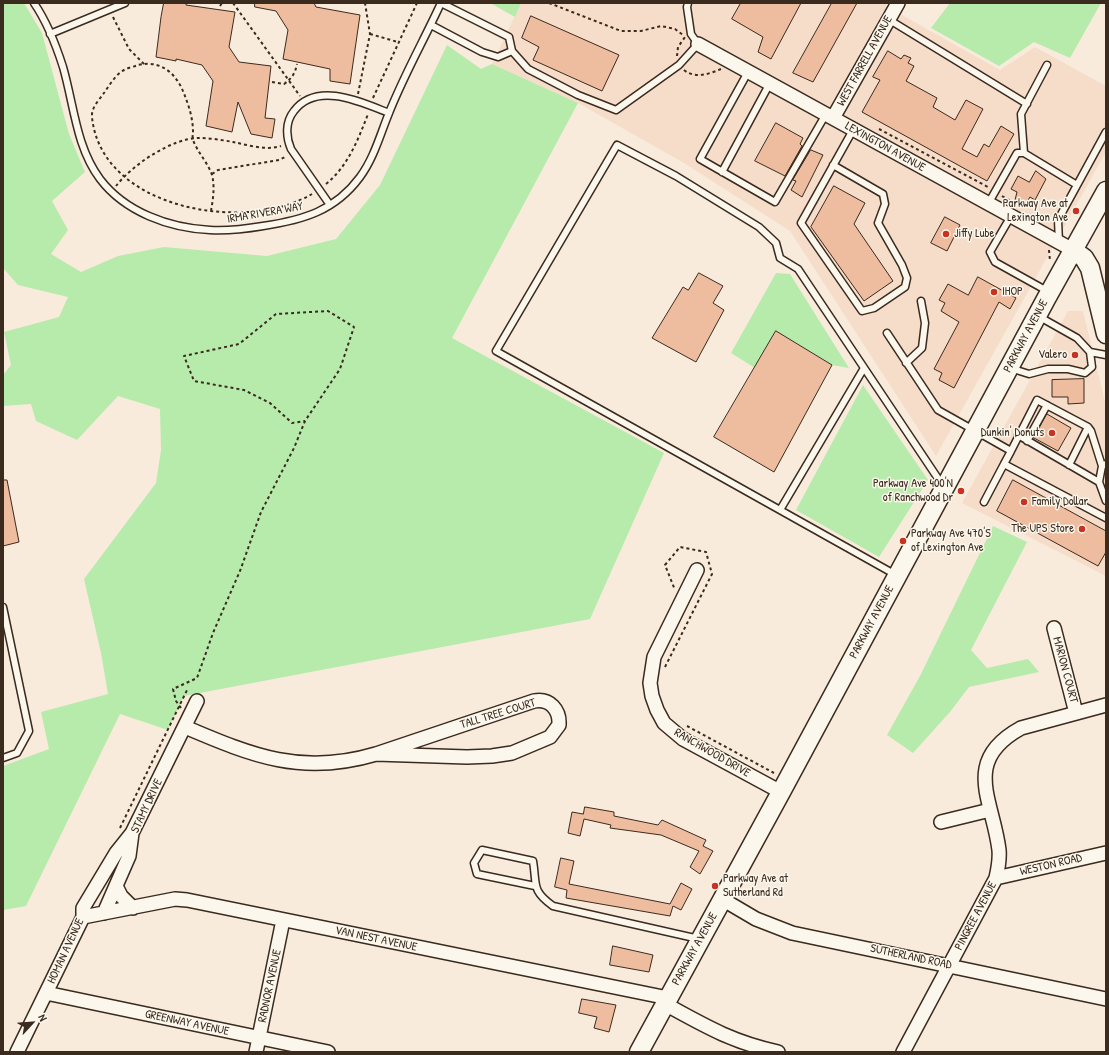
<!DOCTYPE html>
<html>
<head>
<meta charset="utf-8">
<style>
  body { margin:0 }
  #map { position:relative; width:1109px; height:1055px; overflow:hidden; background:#f8ebdc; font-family:"Patrick Hand",sans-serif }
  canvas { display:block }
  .frame { position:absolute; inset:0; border:4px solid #3b2a1e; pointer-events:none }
  .north { position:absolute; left:12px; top:1003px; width:40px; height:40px; -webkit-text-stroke:3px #fbf7ec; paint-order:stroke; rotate:64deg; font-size:11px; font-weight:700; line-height:16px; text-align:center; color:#3b2a1e }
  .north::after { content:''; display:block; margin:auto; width:14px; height:18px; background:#3b2a1e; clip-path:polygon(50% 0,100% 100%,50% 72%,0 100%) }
</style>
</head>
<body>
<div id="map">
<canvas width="1109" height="1055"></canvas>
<div class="frame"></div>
<div class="north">N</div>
</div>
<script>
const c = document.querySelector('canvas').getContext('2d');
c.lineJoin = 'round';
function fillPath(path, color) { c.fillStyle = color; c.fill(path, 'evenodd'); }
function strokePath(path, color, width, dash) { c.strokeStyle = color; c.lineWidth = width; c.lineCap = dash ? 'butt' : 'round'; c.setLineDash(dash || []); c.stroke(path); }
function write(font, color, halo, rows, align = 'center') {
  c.font = font + ' "Patrick Hand",sans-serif'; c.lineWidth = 3; c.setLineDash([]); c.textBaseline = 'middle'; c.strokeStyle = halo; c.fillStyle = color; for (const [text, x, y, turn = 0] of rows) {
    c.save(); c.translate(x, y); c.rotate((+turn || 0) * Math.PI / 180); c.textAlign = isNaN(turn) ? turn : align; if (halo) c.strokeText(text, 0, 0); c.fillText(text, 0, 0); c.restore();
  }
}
const built = new Path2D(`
  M521,3H887L886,6L1000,70L1035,47L1106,86V152L936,456L790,231L684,163L578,103L492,64Z
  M1068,311H1083L1106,406V576L962,503Z`);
const green = new Path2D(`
  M3,3H24L42,33L69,134L85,172L52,201L68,230L51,254L81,272L118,256L164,247L267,256L336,239L380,185L447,45L481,69L492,64L578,103L452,338L664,453L590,619L184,696L168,730L120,714L26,906L3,910V766L49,749L41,712L108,694L101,653L84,579L156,483L161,450L160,409L118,396L77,440L36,421L31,404L3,406V375L11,365L4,332L59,317L68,297L18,285L3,268Z
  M490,3H521L515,17Z
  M950,3H1101L1070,58L1034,42L999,66L931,28Z
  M776,273L790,274L849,368L832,365L776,331L755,368L731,353Z
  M863,385L928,480L879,557L796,510Z
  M993,526L1027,542L971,650L987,668L1028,659L1039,672L969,687L950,712L913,753L887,735L920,676Z`);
const building = new Path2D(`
  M164,3H186V5L235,12L229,47L239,62L271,66L265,118L275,119L272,138L251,134L238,102L232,132L206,126L213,81L202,65L176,59V61L156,57L161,17Z
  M255,3H314L316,7L360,15L350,84L330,81V69L283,59L288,30L276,11L255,7Z
  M741,3H801L771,59L758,52L763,37L732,19Z
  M832,3H857L813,82L793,73Z
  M531,16L619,55L602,91L533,60L539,47L522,38Z
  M888,51L901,59L904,55L911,58L908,63L914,66L906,81L937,98L933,107L955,120L966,100L983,109L962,149L977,157L984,144L989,147L1001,126L1014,134L987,181L862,112L880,80L873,77Z
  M776,123L803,138L800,144L802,146L785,176L755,161Z
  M811,150L823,155L802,197L791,190L796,181L793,180Z
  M1036,171L1046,179L1035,200L1030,197L1025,205L1015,200L1017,192L1011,189L1018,176L1029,182Z
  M834,186L865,203L854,224L893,281L864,301L811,227Z
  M945,217L960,225L947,251L931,243Z
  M699,273L723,286L713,303L724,310L696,362L652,338L683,287L688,290Z
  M978,277L1016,298L1010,309L999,302L954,388L939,380L942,373L934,369L959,322L941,311L945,303L939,300L948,284L968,295Z
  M776,331L832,365L774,472L714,437Z
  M1084,379V403L1068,404V397H1052V380Z
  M1047,414L1071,428L1058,451L1034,438Z
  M3,480H7L19,542L3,546Z
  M1013,480L1106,531V552L1098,566L997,511Z
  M585,807L614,812V816L658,825L662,820L706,840L703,846L713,851L700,874L690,867L699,851L661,835L610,828L611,825L584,819L580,836L568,833L572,812L583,814Z
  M561,858L574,861L569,884L670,904L681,883L692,889L681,910L673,906L670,916L566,898L567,890L555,887Z
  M613,946L653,955L649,972L610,965Z
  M582,999L616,1005L609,1032L594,1028L597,1017L579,1013Z`);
const path = new Path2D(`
  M233,3L300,96
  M549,3L621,31H641L661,26L675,29L683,35
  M220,6L222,3
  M113,17L129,49L144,64
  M370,34L398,42
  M677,56L678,47L685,37
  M684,70C695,79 709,74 721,69
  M272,82L284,84C292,78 295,74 297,64
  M358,94L370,34L365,3
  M373,98L417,3
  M879,129L988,187
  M212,174L218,170L279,160L287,156
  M326,184C348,166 358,140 368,114
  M116,186C132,165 172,138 199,138C210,138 222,140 233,142C248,145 266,151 281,146
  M1002,196L1017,205
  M211,211C213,199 215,187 212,175C208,163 198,153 193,140C192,137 193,135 193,132C193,121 190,109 186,99C179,77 164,59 138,65C133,67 126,68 121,72C114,77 109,86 104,93C99,100 91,108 92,117C101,209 245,234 312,194
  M1049,250L1050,261
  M665,667L712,574L706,552L680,547L665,565L675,590
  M181,708L176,701L173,689L197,678L213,633L240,571L261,512L294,448L305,421L340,369L354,327L328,311L276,314L239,344L184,356L194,381L244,390L270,403L292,423L305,421
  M687,726L774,773
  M120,828L188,688`);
const service = new Path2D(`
  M34,3C47,22 56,45 63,67C74,105 76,147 100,179C125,212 169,228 210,230C228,231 245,229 263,226C303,220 335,211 360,177C374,158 380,135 389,113C404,75 424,40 441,3
  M441,3L509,37L512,51L528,69L578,95L616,110L679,65L698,44L691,34L687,7L688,3
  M888,19L1027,104
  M431,25L482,52L498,57L512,51
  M50,34L125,3
  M748,72L700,159L775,202L826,114
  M1024,153L1021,114L1047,65
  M833,165L883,194L885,204L878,223L902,265L907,278L905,287L874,308L862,311L801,223L853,130
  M722,172L770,83
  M988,204L1017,153H1024L1077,185
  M330,205L291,149C286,137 285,122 294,111C317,81 361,102 389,113
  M1011,216L990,252L995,262L1049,292
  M1059,243L1058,220L1106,132
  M887,333L938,410L1011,451L1004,464L1106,518
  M1090,352L1106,355
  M906,363L922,348L925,323L921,301
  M1010,368L1029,374L1048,369H1068L1085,373L1092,367L1090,352L1077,338L1038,316
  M1018,435L1099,482
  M1027,441L1047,405
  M1011,451L1037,400L1088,427L1091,431L1102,466
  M1106,464L1102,466L1099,482L1106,501
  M1069,465L1088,427
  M984,502L1004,464
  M780,510L864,368
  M896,575L496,351L617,145L676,176L759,227L776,243L780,258L798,269L943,486
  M3,607L29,731L17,753L3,758
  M535,886L477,874L474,863L482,850L533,861C537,885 531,890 553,906L699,939`);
const minor = new Path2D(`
  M698,44L1073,250
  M833,118L898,3
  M697,570L654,657L650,683L652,696L657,710L664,723L683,739L781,792
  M1054,628L1076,713
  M534,701C550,698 560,710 559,725L550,737L512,753L492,756L467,757L376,754Z
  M185,727C253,756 302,776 376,754
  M941,822L990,810
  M996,878L1106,853
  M116,886L121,896L133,908
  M722,899L756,919L792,933L1106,999
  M104,913L129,856L132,833L197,701
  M83,917L175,899L187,900L668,998
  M46,993L328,1052
  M665,1004C705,1026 732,1042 778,1052
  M17,1052L83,917V908L116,853L132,833
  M256,1052L283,920
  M903,1052L996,878C998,869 1000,860 999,850C993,800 961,761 1021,728L1106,705`);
const secondary = new Path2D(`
  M1073,250L1084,258L1090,268L1106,334
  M639,1052L781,792L1046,299L1106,191`);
const markers = [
  [1076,211,4,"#c8321e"],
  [946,234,4,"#c8321e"],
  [994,292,4,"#c8321e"],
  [1075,355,4,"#c8321e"],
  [1052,433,4,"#c8321e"],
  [961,491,4,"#c8321e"],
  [1024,502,4,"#c8321e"],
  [1082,529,4,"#c8321e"],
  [903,541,4,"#c8321e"],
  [715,886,4,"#c8321e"]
];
const streetNames = [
  ["WEST FARRELL AVENUE",865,61,-61],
  ["LEXINGTON AVENUE",885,147,29],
  ["IRMA RIVERA WAY",265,213,-10],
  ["PARKWAY AVENUE",1026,336,-62],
  ["PARKWAY AVENUE",872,622,-62],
  ["MARION COURT",1065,670,75],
  ["TALL TREE COURT",498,714,-17],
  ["RANCHWOOD DRIVE",712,753,30],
  ["STAMY DRIVE",147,806,-65],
  ["WESTON ROAD",1051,865,-13],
  ["PINGREE AVENUE",976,916,-62],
  ["VAN NEST AVENUE",376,939,12],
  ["PARKWAY AVENUE",695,949,-61],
  ["HOMAN AVENUE",66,951,-65],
  ["SUTHERLAND ROAD",911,957,12],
  ["RADNOR AVENUE",270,986,-78],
  ["GREENWAY AVENUE",187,1023,12]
];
const poiNames = [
  ["Parkway Ave at",1068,204],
  ["Lexington Ave",1068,218],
  ["Jiffy Lube",954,234,"left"],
  ["IHOP",1002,292,"left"],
  ["Valero",1067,355],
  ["Dunkin' Donuts",1044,433],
  ["Parkway Ave 400'N",953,484],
  ["of Ranchwood Dr",953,498],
  ["Family Dollar",1032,502,"left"],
  ["The UPS Store",1074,529],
  ["Parkway Ave 470'S",911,534,"left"],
  ["of Lexington Ave",911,548,"left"],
  ["Parkway Ave at",723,879,"left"],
  ["Sutherland Rd",723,893,"left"]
];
fillPath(built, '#f5ddc9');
fillPath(green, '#b7ebac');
fillPath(building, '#eebc9e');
strokePath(building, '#3b2a1e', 1);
strokePath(service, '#3b2a1e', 9);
strokePath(minor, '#3b2a1e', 16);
strokePath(secondary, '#3b2a1e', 21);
strokePath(path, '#3b2a1e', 2, [3, 3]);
strokePath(service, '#fbf7ec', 6);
strokePath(minor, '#fbf7ec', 13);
strokePath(secondary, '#fbf7ec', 18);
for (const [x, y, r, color] of markers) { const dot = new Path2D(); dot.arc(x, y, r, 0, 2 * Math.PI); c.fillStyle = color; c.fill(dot); strokePath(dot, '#fbf7ec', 1.5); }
write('12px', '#3b2a1e', '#fbf7ec', streetNames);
write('12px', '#3b2a1e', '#fbf7ec', poiNames, 'right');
</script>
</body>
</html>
